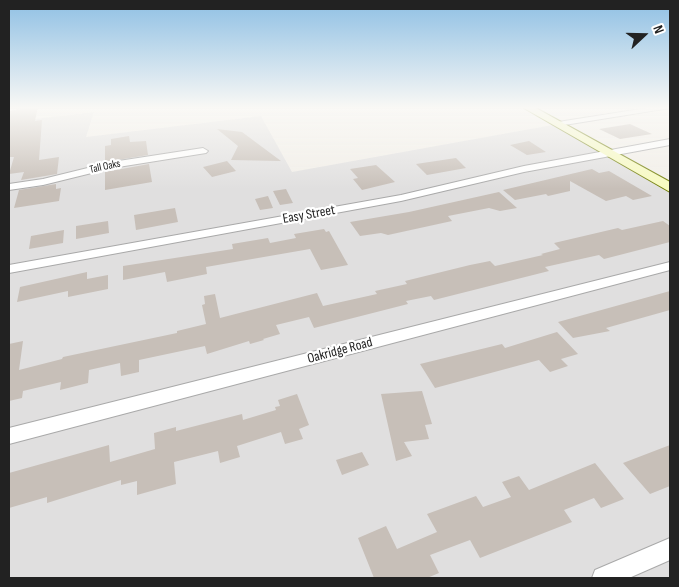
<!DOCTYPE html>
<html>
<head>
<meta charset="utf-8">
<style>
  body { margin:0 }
  #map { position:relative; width:679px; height:587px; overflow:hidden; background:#f2efe9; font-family:"Sofia Sans Condensed",sans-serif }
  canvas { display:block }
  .frame { position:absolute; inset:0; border:10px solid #222; pointer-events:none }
  .north { position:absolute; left:619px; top:10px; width:50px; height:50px; -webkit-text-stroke:4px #fff; paint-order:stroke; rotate:69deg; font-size:14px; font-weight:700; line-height:20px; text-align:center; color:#222 }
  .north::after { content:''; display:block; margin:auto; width:18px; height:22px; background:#222; clip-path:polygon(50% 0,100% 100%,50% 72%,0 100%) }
</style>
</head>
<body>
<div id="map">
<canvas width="679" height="587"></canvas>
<div class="frame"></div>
<div class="north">N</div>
</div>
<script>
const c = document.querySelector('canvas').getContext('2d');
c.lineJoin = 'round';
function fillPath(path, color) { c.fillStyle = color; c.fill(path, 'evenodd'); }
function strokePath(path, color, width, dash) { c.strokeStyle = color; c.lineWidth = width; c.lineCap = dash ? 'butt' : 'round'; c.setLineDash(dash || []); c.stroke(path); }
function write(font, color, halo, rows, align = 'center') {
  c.font = font + ' "Sofia Sans Condensed",sans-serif'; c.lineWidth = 4.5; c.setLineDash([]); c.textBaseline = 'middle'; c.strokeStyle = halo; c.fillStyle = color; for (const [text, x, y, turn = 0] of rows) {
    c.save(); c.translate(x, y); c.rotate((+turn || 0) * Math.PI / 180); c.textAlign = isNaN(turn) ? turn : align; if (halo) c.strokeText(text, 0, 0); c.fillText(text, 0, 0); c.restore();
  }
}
const residential = new Path2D(`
  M94,112L86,137L261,116L292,172L558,124L670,188V578H9V122Z`);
const building = new Path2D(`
  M23,107H38L35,121L42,120L39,160L59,157L57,174L21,180L24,172L9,174L14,157H9V111L23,109Z
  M630,124L652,134L620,139L599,129Z
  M217,129L242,132L281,161L231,160L238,146Z
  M129,136L130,142L146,141L148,155L105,162V146L111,145V139Z
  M529,141L546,152L527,155L510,145Z
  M456,158L466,168L427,175L416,164Z
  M227,161L236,171L212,177L203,167Z
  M149,164L152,182L105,190V172Z
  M376,165L395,182L362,190L353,179L358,178L350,169Z
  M592,169L599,173L609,171L652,196L633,200L626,196L606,201L570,181V191L548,196L546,194L515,200L503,190Z
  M56,184V189L61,188L59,201L14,208L19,190Z
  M286,189L293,203L280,205L273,191Z
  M499,192L517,208L500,211L489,208L448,216L452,221L388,235L381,233L360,236L350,222L409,212Z
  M268,196L273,208L260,210L255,199Z
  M175,208L178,222L136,230L134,215Z
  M108,221L109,233L76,239V226Z
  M663,221L670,226V242L604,259L599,255L545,267L549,271L434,300L431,296L406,301L408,304L314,328L309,317L276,325L280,334L263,339L264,340L250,344L249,341L207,354L205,346L139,360V372L121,376L120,363L89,370L88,383L60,390L61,382L23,391L22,398L9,401V344L23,341L19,370L62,359L63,357L177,333V331L206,324L202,305L205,304L204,296L215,294L220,318L317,293L323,306L377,294L375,291L407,284L405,281L470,265L490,261L495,266L543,255L541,254L560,249L554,243L618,228L622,230Z
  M324,229L326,232L329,231L348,265L321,270L310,249L206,267L207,274L167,282L165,272L123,280V266L233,249L232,244L268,238L270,243L296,238L294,234Z
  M64,230L63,243L29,249L31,236Z
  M87,272V279L108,275V289L68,297V291L17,302L20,287Z
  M670,291V310L606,328L610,331L573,338L558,322Z
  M557,332L578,354L561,359L568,366L550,372L539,360L435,388L420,364L502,344L505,348Z
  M422,391L432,424L425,425L429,439L404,442L412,456L396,461L381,394Z
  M297,394L309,425L299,429L303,439L285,444L281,432L237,446L240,457L220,463L218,451L174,462L176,484L137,495V481L121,485V480L47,503V497L9,508V473L109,445L110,462L155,449L154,433L176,427V431L242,414L243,420L276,410L275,407L280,406L278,400Z
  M670,445V486L650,494L623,463Z
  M362,452L369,465L342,475L336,460Z
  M595,463L624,499L601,508L594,498L564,510L572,522L480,558L470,540L430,555L439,573L427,578H374L358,538L386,526L397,549L437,532L427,514L476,496L483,507L511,497L502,482L519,476L529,490Z`);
const street = new Path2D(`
  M653,107L670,108L558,126L554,124L558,122Z
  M670,139V145L524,172L401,201L9,273V265L401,195L524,166Z
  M203,148L208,151L206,153L112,168L43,185L9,190V184L43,179L112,162Z
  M670,262V270L9,444V428Z
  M670,538V560L629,578H592L595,570Z`);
const secondary = new Path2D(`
  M522,107H534L670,182V192Z`);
const farStreetnames = [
  ["Tall Oaks",105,167,-12]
];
const streetNames = [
  ["Easy Street",309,215,-10],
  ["Oakridge Road",340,351,-15]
];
fillPath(residential, '#e0dfdf');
fillPath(building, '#c7bfb8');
strokePath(street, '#a9a9a9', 2);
strokePath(secondary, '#707d05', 2);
fillPath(street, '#fff');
fillPath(secondary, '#f7fabf');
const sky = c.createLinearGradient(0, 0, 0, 189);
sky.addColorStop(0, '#8fc0e4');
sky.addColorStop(0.57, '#f9f8f5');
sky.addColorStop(1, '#f9f8f500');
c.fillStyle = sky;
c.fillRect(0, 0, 679, 189);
write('11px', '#222', '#fff', farStreetnames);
write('14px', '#222', '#fff', streetNames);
</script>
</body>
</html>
